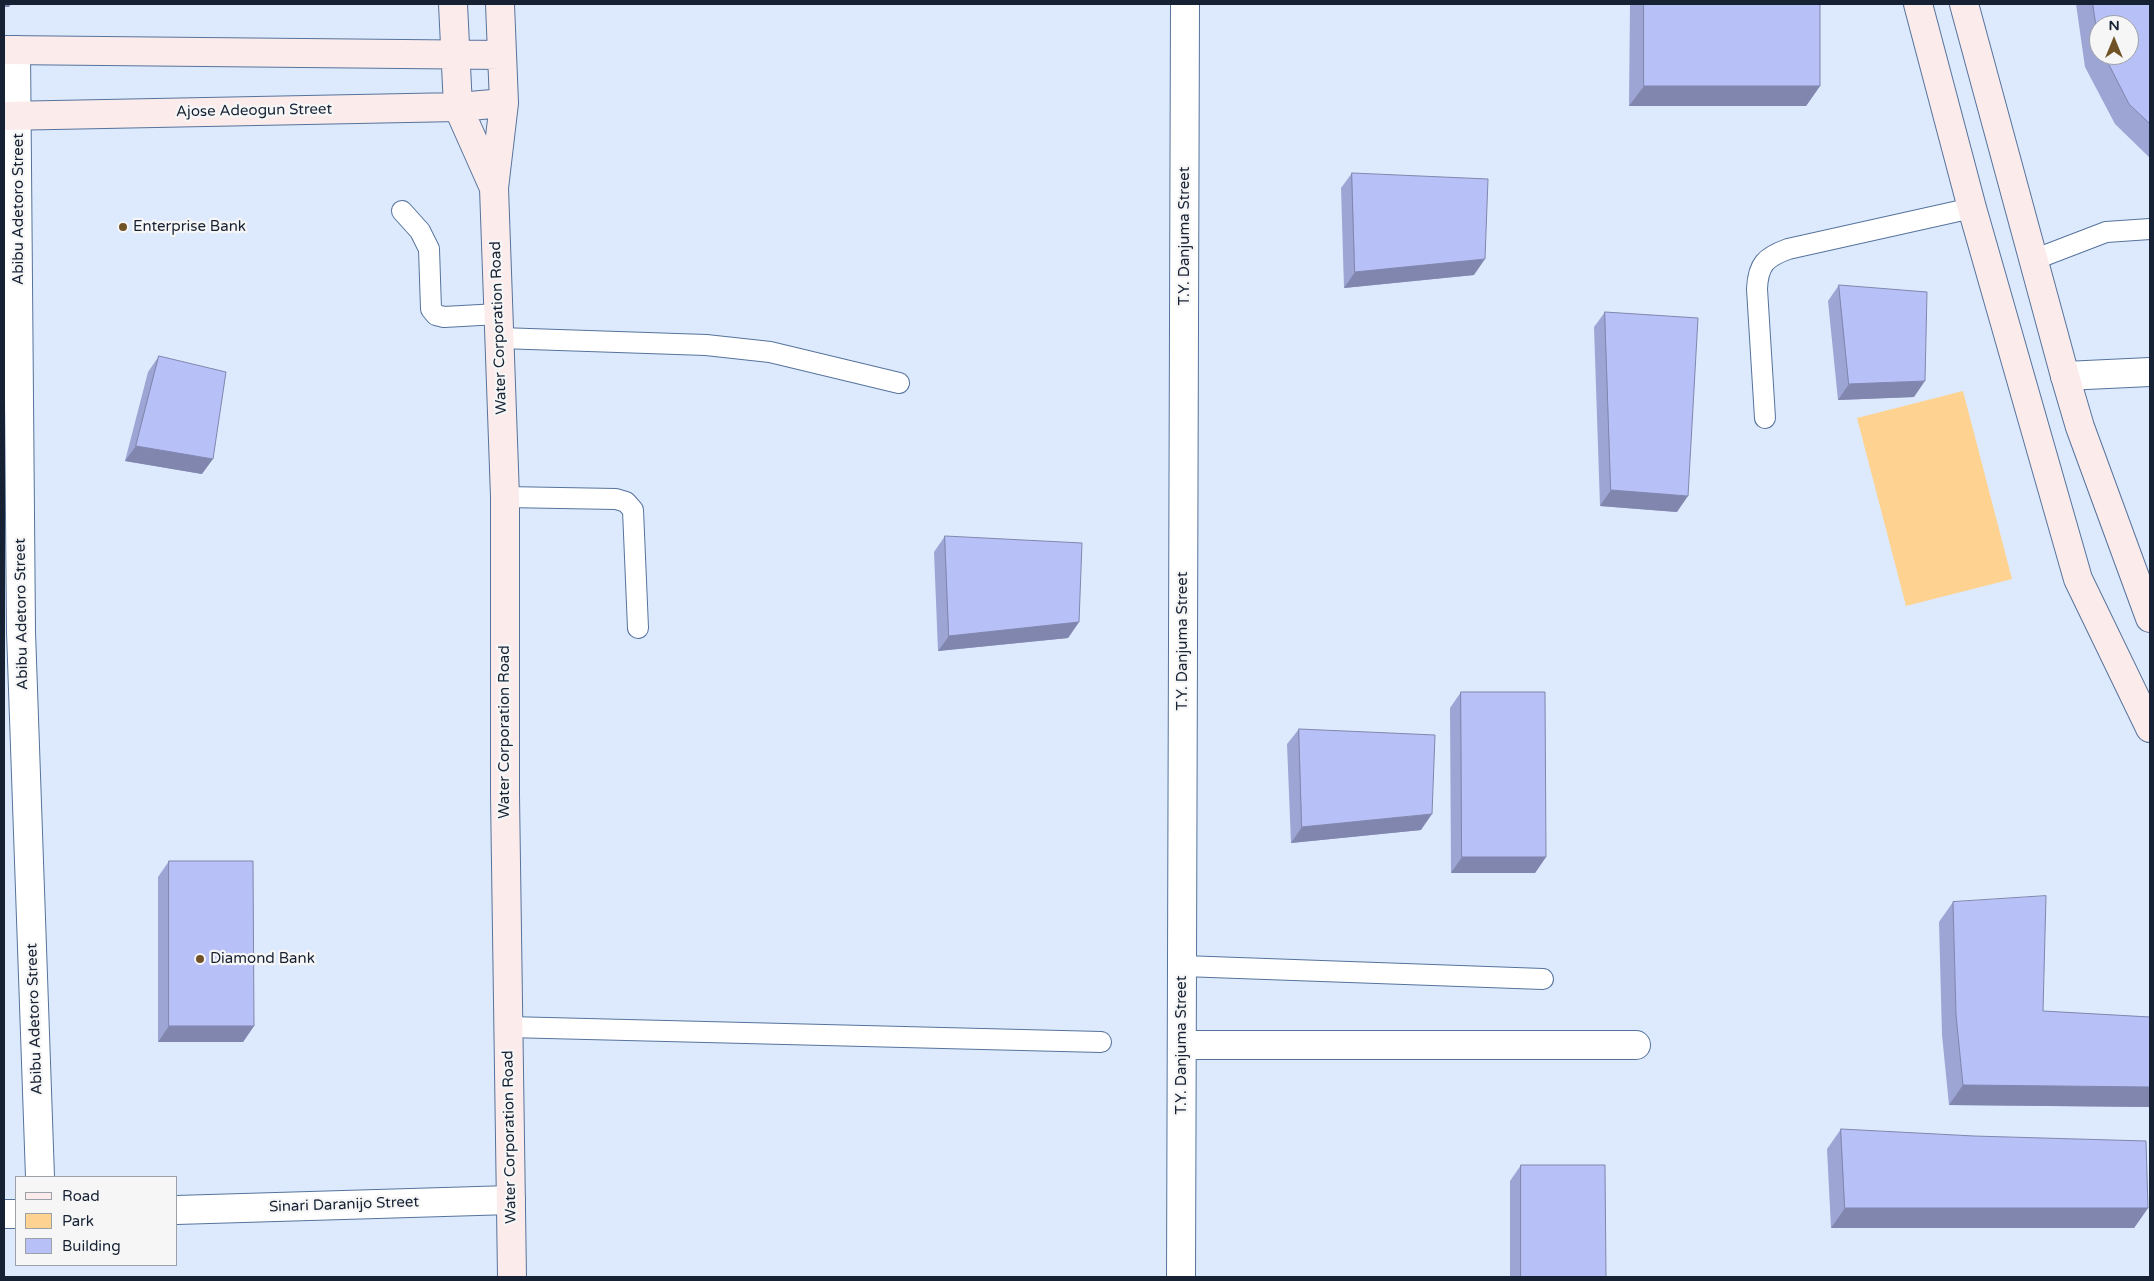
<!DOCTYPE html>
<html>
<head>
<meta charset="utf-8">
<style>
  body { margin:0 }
  #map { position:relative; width:2154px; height:1281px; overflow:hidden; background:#ddeafd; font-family:"Varela Round",sans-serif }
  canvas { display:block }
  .frame { position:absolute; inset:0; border:5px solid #162233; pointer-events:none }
  .legend { position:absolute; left:15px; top:1176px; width:162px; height:90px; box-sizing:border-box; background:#f6f6f6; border:1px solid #9ca1a8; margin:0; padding:6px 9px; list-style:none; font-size:15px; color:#162233 }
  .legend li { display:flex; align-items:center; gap:10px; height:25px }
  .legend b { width:25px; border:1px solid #9ca1a8 }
  .north { position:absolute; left:2089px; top:15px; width:50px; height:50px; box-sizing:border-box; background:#f6f6f6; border:1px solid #9ca1a8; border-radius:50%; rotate:0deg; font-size:14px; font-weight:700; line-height:20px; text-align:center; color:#162233 }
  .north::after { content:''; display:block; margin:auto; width:18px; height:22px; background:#6f5326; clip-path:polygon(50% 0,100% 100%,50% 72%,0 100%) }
</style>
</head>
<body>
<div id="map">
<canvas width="2154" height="1281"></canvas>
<div class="frame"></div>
<ul class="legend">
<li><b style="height:6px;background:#fbebeb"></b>Road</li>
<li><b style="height:14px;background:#fed290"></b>Park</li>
<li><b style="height:14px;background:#b7c0f7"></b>Building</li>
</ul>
<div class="north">N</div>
</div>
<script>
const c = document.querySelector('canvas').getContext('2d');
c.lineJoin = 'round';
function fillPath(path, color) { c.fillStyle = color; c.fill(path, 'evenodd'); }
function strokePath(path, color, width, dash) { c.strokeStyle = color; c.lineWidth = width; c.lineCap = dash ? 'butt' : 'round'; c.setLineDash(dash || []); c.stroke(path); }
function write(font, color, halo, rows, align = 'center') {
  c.font = font + ' "Varela Round",sans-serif'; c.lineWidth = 4.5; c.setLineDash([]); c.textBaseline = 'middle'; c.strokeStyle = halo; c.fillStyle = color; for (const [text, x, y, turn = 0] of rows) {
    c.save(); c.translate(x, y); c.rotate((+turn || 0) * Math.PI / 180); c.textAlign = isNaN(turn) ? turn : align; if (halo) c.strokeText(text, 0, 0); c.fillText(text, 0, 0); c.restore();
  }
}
const green = new Path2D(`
  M1963,391L2012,579L1906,606L1857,418Z`);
const lane = new Path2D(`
  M402,211L420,231L429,249L431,309L436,315L444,317L498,314
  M2033,260L2106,232L2150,229
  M500,338L706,345L770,352L899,383
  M1765,418L1757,289C1758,264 1766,257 1788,249L1972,208
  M505,497L616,499L626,502L633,510L638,628
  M1183,966L1543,979
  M508,1027L1101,1042`);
const street = new Path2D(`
  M16,50L21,632L40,1177
  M2065,376L2150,372
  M1182,1045H1636
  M176,1210L511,1200
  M4,1214H16
  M1181,1277L1185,4`);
const secondary = new Path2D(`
  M453,4L458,107L494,188
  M500,4L504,103L494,188L505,497V795L512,1277
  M1918,4L1972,208L2078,579L2150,728
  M1964,4L2065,376L2080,427L2150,618
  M4,50L502,55
  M4,116L458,107L504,103`);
const wall = new Path2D(`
  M1630,4H1820V86L1806,106H1629Z
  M2076,4H2150V158L2115,124L2085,67ZM2099,25L2129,55H2099Z
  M1352,173L1474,275L1344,288L1341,188Z
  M1839,285L1914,397L1838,400L1828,301Z
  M1605,312L1677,512L1600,506L1594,327Z
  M159,356L202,474L125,461L148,372Z
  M945,536L1079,622L1068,638L938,651L934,552Z
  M1461,692L1546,857L1535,873H1451L1450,708Z
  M1299,729L1421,830L1291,843L1287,744Z
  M169,861L254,1026L243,1042H158V877Z
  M1953,902L2043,1011L2150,1017V1107L1949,1105L1942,1035L1939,922Z
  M1841,1129L2148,1208L2134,1228H1831L1827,1149Z
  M1521,1165L1606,1277H1510V1181Z`);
const shadedWall = new Path2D(`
  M4,4H11L9,7H4Z
  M1644,86H1820L1806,106H1629Z
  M1485,259L1474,275L1344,288L1355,272Z
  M1925,381L1914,397L1838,400L1849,384Z
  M136,446L213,459L202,474L125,461Z
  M1611,490L1688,496L1677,512L1600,506Z
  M1079,622L1068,638L938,651L949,636Z
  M1432,814L1421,830L1291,843L1302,827Z
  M1462,857H1546L1535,873H1451Z
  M169,1026H254L243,1042H158Z
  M1963,1085L2150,1087V1107L1949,1105Z
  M1845,1208H2148L2134,1228H1831Z`);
const building = new Path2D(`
  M1644,4H1820V86H1644Z
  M2093,4H2150V124L2129,104L2104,55H2129V25H2099V45Z
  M1352,173L1488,179L1485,259L1355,272Z
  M1839,285L1927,292L1925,381L1849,384Z
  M1605,312L1698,318L1688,496L1611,490Z
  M159,356L226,372L213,459L136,446Z
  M945,536L1082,543L1079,622L949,636Z
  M1461,692H1545L1546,857H1462Z
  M1299,729L1435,735L1432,814L1302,827Z
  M169,861H253L254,1026H169Z
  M2046,896L2043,1011L2150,1017V1087L1963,1085L1956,1015L1953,902Z
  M1841,1129L1974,1136L2146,1141L2148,1208H1845Z
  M1521,1165H1605L1606,1277H1521Z`);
const markers = [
  [123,227,5,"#6f5326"],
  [200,959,5,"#6f5326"]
];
const streetNames = [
  ["Ajose Adeogun Street",254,111,-1],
  ["Abibu Adetoro Street",19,209,-90],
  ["T.Y. Danjuma Street",1185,236,-90],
  ["Water Corporation Road",499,328,-92],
  ["Abibu Adetoro Street",22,614,-91],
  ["T.Y. Danjuma Street",1183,641,-90],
  ["Water Corporation Road",505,732,-90],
  ["Abibu Adetoro Street",35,1019,-92],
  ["T.Y. Danjuma Street",1182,1045,-90],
  ["Water Corporation Road",510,1137,-91],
  ["Sinari Daranijo Street",344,1205,-2]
];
const poiNames = [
  ["Enterprise Bank",133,227],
  ["Diamond Bank",210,959]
];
fillPath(green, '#fed290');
strokePath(lane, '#56739c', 22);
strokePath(street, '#56739c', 30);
strokePath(secondary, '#56739c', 30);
strokePath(lane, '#fff', 20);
strokePath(street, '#fff', 28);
strokePath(secondary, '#fbebeb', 28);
fillPath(wall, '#9da5d4');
fillPath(shadedWall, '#8086ad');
fillPath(building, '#b7c0f7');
strokePath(building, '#8086ad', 1);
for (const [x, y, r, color] of markers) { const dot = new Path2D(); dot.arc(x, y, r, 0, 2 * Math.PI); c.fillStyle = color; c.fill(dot); strokePath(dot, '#f6f6f6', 2); }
write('15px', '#162233', '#f6f6f6', streetNames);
write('15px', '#162233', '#f6f6f6', poiNames, 'left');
</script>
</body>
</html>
